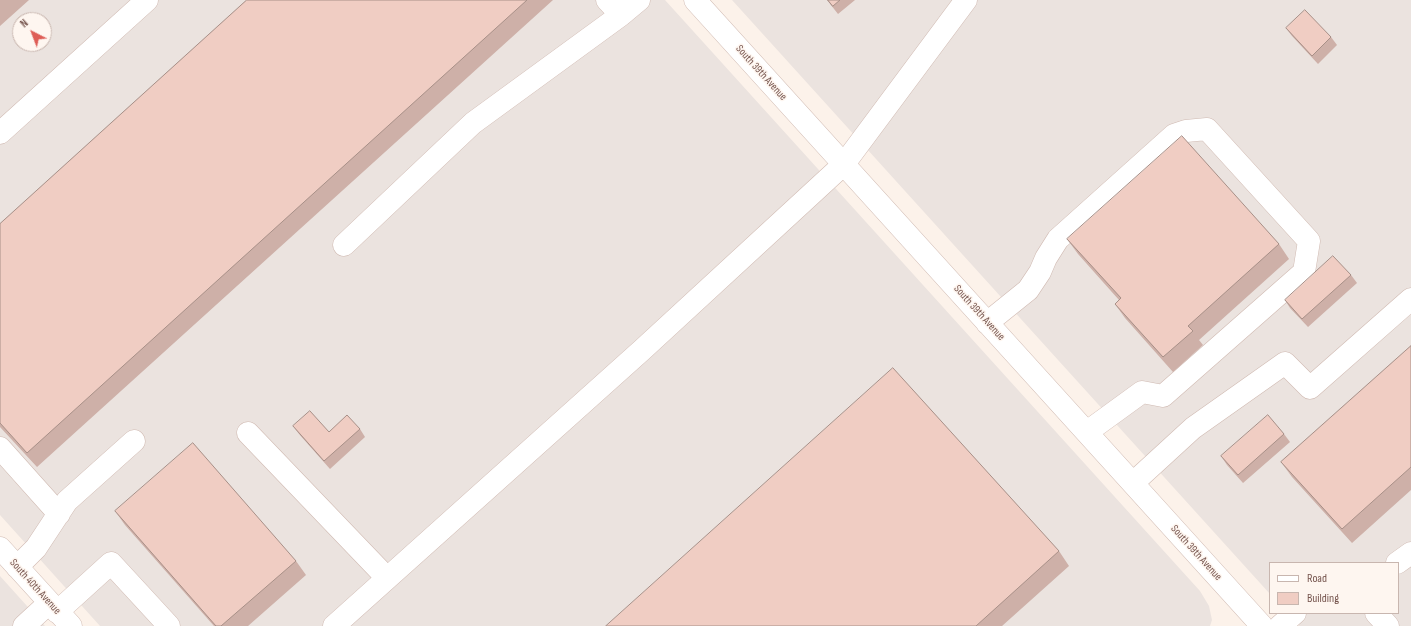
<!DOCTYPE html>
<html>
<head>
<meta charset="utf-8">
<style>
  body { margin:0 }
  #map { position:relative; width:1411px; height:626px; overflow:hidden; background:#fcf2ea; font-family:"Sofia Sans Condensed",sans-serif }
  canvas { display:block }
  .legend { position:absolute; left:1269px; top:562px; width:130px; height:52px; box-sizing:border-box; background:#fef6f0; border:1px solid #c8b6af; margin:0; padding:5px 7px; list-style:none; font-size:12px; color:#76554e }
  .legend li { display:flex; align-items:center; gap:8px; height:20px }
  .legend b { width:20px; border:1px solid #c8b6af }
  .north { position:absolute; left:12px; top:12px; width:40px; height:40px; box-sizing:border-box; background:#fef6f0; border:1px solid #c8b6af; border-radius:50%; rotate:318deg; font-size:11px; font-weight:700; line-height:16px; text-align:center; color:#76554e }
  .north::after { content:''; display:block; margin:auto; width:14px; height:18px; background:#de5d56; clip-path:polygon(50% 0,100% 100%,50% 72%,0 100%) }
</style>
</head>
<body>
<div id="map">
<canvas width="1411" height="626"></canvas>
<ul class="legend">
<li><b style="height:5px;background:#fff"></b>Road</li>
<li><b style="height:11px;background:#f0cdc3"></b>Building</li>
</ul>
<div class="north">N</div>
</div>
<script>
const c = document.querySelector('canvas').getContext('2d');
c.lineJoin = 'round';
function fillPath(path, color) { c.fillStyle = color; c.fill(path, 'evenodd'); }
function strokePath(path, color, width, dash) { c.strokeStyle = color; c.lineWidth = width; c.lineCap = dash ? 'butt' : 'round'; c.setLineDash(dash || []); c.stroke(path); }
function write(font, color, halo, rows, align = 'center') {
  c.font = font + ' "Sofia Sans Condensed",sans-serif'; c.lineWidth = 3; c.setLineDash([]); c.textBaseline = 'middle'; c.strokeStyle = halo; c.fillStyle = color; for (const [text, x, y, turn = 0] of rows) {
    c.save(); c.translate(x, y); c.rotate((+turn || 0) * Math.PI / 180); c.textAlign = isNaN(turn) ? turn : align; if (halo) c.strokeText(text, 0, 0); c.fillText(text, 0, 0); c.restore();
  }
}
const industrial = new Path2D(`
  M0,0H665L1200,591L1209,606L1212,620L1210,626H100L0,515ZM20,20H44V44H20Z
  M732,0H1411V626H1299L1287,613H1398V563H1270V594Z
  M0,576L45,626H0Z`);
const minor = new Path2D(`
  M607,0L621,15
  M695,0L1262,626
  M0,133L147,0
  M344,245L473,123L621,15L639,0
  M987,323L1028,290L1040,272L1046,258L1058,239L1174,135L1186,131L1207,129L1309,241L1304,272L1163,396L1142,392L1087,432
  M248,433L387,578
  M0,448L59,514
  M1133,483L1193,428L1285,363L1310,388L1411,299
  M0,548L71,626
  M1397,563L1411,553
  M17,567L36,548L67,501L134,441
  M57,612L111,563L169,626
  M1376,613L1388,626
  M24,626L49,603
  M334,626L642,350L844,164L966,0
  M1280,626L1295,613`);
const wall = new Path2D(`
  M0,0H29L0,26Z
  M247,0H553L37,467L0,427V224Z
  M827,0H855L838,14Z
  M1286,28L1331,37L1337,45L1318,64L1292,36Z
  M1067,239L1279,244L1289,259L1199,340L1203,345L1173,372L1125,318L1115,304L1119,300L1078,254Z
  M1351,275L1357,283L1308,327L1290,308L1285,300Z
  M1411,346V490L1352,543L1292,477L1281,462Z
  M293,426L329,432L360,429L365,437L330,469L299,434Z
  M1284,434L1290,442L1243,483L1227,465L1221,456Z
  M115,511L296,561L306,575L248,626H214L125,525Z
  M1059,551L1069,566L1002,626H606Z`);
const building = new Path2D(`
  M247,0H527L27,453L0,423V224Z
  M828,0H840L833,6Z
  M1305,10L1331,37L1312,56L1286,28Z
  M1182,136L1279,244L1188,326L1193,331L1163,357L1115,304L1121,298L1067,239Z
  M1333,256L1351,275L1302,319L1285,300Z
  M1411,346V467L1342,529L1281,462Z
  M893,368L1059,551L976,626H606Z
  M310,411L329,432L347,415L360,429L324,461L293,426Z
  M1268,415L1284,434L1238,475L1221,456Z
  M193,443L296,561L221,626H216L115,511Z`);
const streetNames = [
  ["South 39th Avenue",761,73,48],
  ["South 39th Avenue",979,313,48],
  ["South 39th Avenue",1196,553,48],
  ["South 40th Avenue",35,587,48]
];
fillPath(industrial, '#ebe3df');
strokePath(minor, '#d0bab2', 23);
strokePath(minor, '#fff', 22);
fillPath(wall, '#ceb0a8');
fillPath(building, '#f0cdc3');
strokePath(building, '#a89088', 1);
write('11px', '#76554e', '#fef6f0', streetNames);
</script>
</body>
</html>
